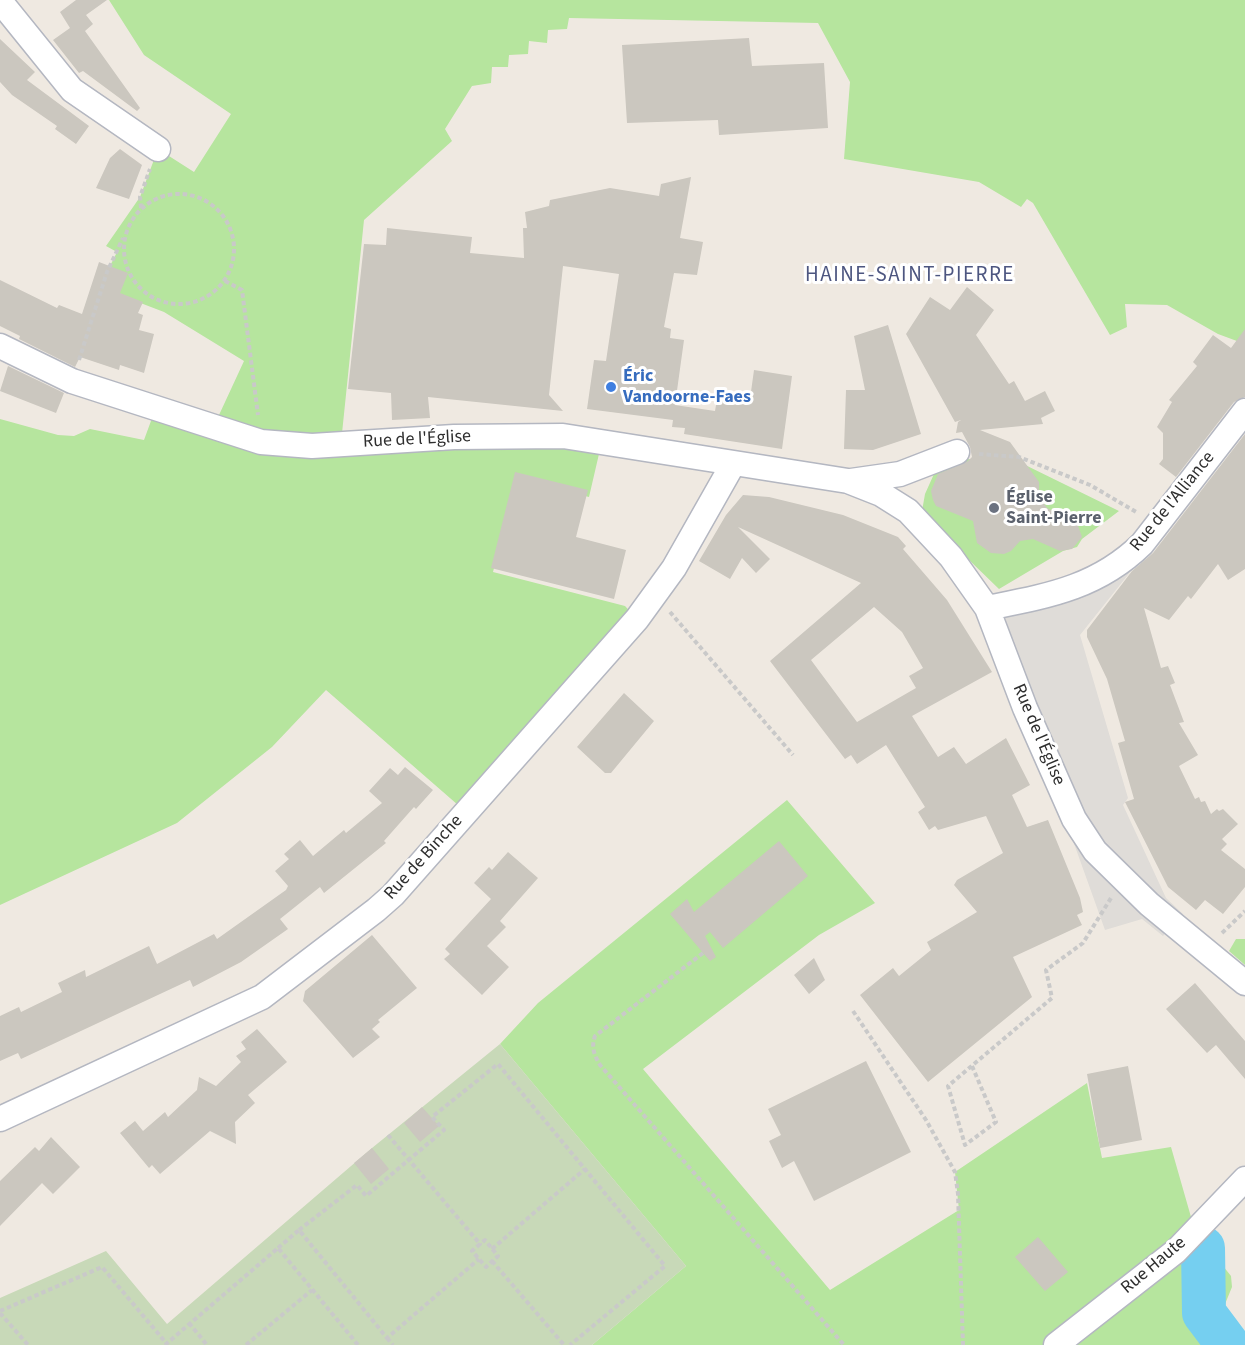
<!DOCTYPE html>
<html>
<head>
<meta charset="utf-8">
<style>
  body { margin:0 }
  canvas { display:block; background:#efe9e1 }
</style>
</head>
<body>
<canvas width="1245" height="1345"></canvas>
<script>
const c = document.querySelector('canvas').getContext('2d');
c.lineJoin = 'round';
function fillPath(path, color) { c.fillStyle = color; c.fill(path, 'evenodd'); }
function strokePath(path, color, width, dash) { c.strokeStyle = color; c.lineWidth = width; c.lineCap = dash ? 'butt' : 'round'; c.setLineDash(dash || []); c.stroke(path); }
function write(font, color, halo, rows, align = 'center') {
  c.font = font + ' "Source Sans 3",sans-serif'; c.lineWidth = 6; c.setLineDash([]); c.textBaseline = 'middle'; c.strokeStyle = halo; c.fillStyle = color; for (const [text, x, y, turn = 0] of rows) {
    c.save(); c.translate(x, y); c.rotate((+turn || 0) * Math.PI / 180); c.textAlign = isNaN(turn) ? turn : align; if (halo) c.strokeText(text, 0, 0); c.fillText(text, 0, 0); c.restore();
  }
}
const green = new Path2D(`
  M109,0H1245V344L1218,334L1167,305L1125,304L1127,327L1110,335L1033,203L1027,199L1021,207L979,182L844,159L850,82L818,23L569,18L567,29L548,30L547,43L529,41L528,54L509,55L508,67H492L491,83L472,86L445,129L452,141L364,220L341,443L602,441L589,497L516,478L493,572L625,606L637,619L466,812L326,690L272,747L177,823L0,905V419L58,435L74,436L90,429L144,440L155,410L213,428L244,361L164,312L117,294L107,272L117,252L106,246L140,197L158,149L194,172L231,114L144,55Z
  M961,459L1015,460L1119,511L1082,539L1077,547L1063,551L999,589L935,527L922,511L925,494L938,465Z
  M787,800L875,903L819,935L643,1069L830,1290L959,1210L955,1172L1087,1083L1102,1158L1171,1147L1195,1231L1231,1276L1232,1287L1223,1309L1245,1332V1345H592L686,1266L500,1044L538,1003Z
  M1236,939H1245V965L1229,951Z`);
const cemetery = new Path2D(`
  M500,1044L686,1266L592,1345H0V1298L106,1251L167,1324L372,1148Z`);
const plaza = new Path2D(`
  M1135,566L1080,635L1128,798L1123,805L1166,898L1183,914L1163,936L1142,919L1105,930L1072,838L1074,818L987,608Z`);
const river = new Path2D(`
  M1203,1248L1204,1313L1228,1345`);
const building = new Path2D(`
  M76,0H107L86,15L93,24L85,31L140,108L137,111L83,71L79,73L53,40L70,28L60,12Z
  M749,38L752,66L824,63L828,128L719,135L718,120L627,123L622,45Z
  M0,39L35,72L27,80L89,126L76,144L55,129L57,126L12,95L0,82Z
  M120,149L142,165L129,199L96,188L110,158Z
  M691,177L680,238L703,242L697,275L674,273L664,327L671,329L670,338L684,340L675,405L715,411L718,394L750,399L754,370L792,376L782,449L684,434L685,428L672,427L673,420L587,409L594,360L606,361L619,274L563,266L549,395L563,411L428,397L430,418L392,420L391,393L348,389L364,244L386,245L387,228L472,237L470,253L524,258L523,228H527L525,212L549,206L550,200L610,188L659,196L661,184Z
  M99,262L128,273L120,293L143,302L138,313L143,315L139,330L154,334L144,373L120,365L119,370L80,357L75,367L19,339L20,336L0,326V280L57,308L59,305L82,314Z
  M967,287L994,310L976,335L1009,384L1014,381L1025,401L1045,391L1055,411L1041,418L1043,424L980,430L1010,442L1039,482V496L1047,508L1077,523L1082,537L1072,549L1060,551L1033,539L1020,541L1011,551L1004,554L991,553L977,543L973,521L936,506L933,500L931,491L938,474L968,461L972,457L970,447L962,432L956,433L958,422L961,420L955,422L906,334L930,297L950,310Z
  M888,325L921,434L873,450L844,449L846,390H865L854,336Z
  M1245,329V397L1234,402L1176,477L1159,464L1163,459V433L1157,427L1172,402L1169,400L1197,366L1193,362L1213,335L1231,348Z
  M8,366L64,393L56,413L0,391Z
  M1245,434V569L1228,580L1218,564L1191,599L1188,596L1169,620L1144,608L1161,668L1168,666L1175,683L1170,685L1184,722L1179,723L1198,755L1179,766L1195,799L1199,797L1201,802L1205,801L1211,814L1217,809L1219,811L1223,809L1238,824L1222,839L1227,844L1221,850L1245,869V887L1223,914L1205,900L1196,910L1168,887L1125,802L1134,799L1118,743L1125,741L1107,679L1087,637V630L1132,571L1153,553Z
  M515,472L588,490L576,537L626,550L614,599L491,568Z
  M743,495L769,497L843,515L898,537L906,546L903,549L947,600L992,672L912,716L938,757L954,747L966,764L1006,738L1030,785L1012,795L1027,827L1048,820L1080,898L1083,912L1077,915L1082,925L1013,957L1032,997L928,1082L860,995L893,968L899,976L931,950L927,942L977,912L954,885L957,880L1003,853L986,816L938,830L935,826L929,830L918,812L925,807L886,745L857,764L851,755L845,759L770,661L861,583L738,527L770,559L756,573L742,558L730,579L699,561L726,515ZM874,607L902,632L923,668L909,676L916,688L857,722L811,660Z
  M624,693L654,721L611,773H605L577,747Z
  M405,767L433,790L416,809L414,807L384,841L386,843L324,893L320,887L280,919L288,929L241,962L193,987L190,980L21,1059L18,1053L0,1061V1016L19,1007L21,1012L62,992L58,983L85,970L86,977L149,946L157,964L214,934L217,939L286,890L288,886L275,871L289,859L284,854L300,840L313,856L344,830L346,833L382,803L369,791L390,768L398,775Z
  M779,841L808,876L723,948L710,932L705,936L716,957L710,961L670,914L687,899L694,912Z
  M508,852L538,878L500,921L506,927L487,946L509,967L482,995L444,959L450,954L445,949L491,899L474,883L489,867L492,870Z
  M372,935L417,988L378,1020L380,1022L372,1029L380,1037L353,1058L303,1001L305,991Z
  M814,958L825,980L809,994L794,975Z
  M1195,983L1245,1041V1079L1216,1045L1207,1053L1166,1009Z
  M257,1029L287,1062L248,1095L255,1103L235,1122L236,1144L210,1131L160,1174L152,1165L149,1168L120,1133L135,1121L143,1131L165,1112L168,1117L197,1090L199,1077L216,1086L241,1062L236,1056L246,1049L241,1042Z
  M866,1061L911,1152L814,1201L794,1161L782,1168L769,1141L781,1135L768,1109Z
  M1128,1066L1142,1140L1100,1148L1087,1074Z
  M422,1107L439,1126L420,1142L404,1123Z
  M51,1137L80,1167L53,1194L42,1183L0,1226V1181L35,1147L39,1151Z
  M372,1148L389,1169L371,1184L354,1163Z
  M1038,1237L1068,1272L1045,1291L1015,1257Z`);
const path = new Path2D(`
  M124 249a55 55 0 1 1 110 0a55 55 0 1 1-110 0Z
  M141,208L140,197L150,169
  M225,281L242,290L258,415
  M79,360L107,272L123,238
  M979,454L1019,457L1090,485L1138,513
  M670,612L793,755
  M1222,933L1245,911
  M703,953L595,1036C591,1048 594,1054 600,1065L844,1345
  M853,1011L926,1120L955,1172L958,1194L963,1345
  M972,1066L996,1122L965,1145L948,1086L1052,998L1046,970L1083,943L1111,898
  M388,1135L480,1244L472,1251L486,1267L498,1256L485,1240L480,1244
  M299,1230L357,1185L366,1196L444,1130L432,1117L498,1064L665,1266L570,1345
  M278,1248L299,1230L387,1338L479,1259
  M492,1249L585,1169
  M492,1261L564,1345
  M0,1311L102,1267L167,1344
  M0,1313L28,1345
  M189,1323L207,1345
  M387,1338L393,1345
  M165,1345L278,1248L358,1345
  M246,1345L312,1290`);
const street = new Path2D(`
  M0,1L72,90L158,149
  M0,346L72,381L261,442L312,446L454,437L563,436L848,481L881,494L908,511L951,557L987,608L1025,708L1074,819L1095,851L1149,904L1245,983
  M851,481L900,474L957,452
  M987,608C1047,596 1097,588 1142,544L1245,411
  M0,1119L262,997L376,910L393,895L637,619L674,568L733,464
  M1056,1345L1176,1251L1245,1179`);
const markers = [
  [611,387,6,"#3f7fe0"],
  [994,508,6,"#6b7280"]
];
const shopNames = [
  ["Éric",623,377],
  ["Vandoorne-Faes",623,398]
];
const streetNames = [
  ["Rue de l'Église",417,440,-3],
  ["Rue de l'Alliance",1173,502,-51],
  ["Rue de l'Église",1038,735,67],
  ["Rue de Binche",424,858,-48],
  ["Rue Haute",1154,1266,-40]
];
const worshipNames = [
  ["Église",1006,498],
  ["Saint-Pierre",1006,519]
];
const quarterNames = [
  ["HAINE-SAINT-PIERRE",910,276]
];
fillPath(green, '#b6e59e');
fillPath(cemetery, '#c8d9b8');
fillPath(plaza, '#dfdcd8');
strokePath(river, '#75cff0', 44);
fillPath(building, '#cbc7bf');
strokePath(street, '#b4b7c1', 27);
strokePath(path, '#c9c9c9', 4, [4.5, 3]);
strokePath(street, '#fff', 24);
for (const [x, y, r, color] of markers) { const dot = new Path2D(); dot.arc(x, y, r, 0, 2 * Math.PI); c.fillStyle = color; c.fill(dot); strokePath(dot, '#fff', 2); }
write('bold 18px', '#366cbe', '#fff', shopNames, 'left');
write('18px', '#2e2e2e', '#fff', streetNames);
write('bold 18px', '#5b616d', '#fff', worshipNames, 'left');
c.letterSpacing = '1.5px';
write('21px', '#4d5680', '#fff', quarterNames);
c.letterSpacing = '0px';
</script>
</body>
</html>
